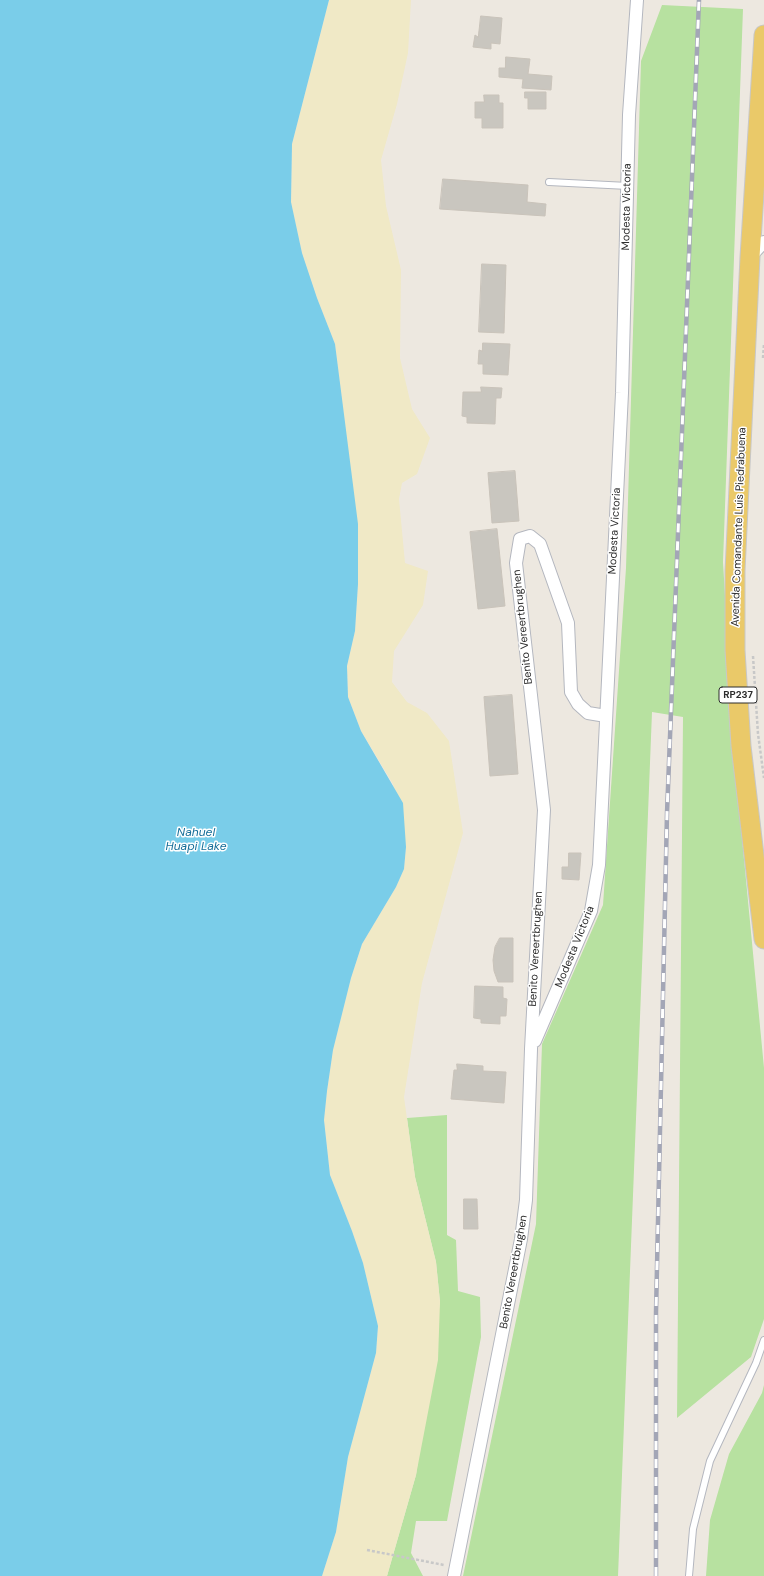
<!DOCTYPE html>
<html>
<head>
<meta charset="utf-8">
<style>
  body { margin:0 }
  canvas { display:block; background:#ede8e0 }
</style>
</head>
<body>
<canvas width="764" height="1576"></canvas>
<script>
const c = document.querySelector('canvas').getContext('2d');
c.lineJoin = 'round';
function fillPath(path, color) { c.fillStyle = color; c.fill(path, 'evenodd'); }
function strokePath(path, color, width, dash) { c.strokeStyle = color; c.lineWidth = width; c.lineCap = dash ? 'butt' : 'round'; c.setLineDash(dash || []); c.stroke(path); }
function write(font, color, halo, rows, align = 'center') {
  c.font = font + ' "DM Sans",sans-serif'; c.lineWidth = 3; c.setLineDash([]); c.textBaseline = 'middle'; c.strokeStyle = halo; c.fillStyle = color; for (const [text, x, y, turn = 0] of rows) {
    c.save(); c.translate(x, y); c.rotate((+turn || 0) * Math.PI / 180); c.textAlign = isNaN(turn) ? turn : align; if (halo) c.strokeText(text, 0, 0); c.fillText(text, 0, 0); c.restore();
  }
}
const green = new Path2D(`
  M662,5L743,9L723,562L735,765L764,1068V1319L751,1357L677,1418L683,717L652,712L618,1576H463L536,1224L542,1044L603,905L626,568L641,61Z
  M447,1115V1235L456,1240L458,1291L480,1297L481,1337L447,1521H416L411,1553L423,1576H387L416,1475L440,1302L436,1262L415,1177L407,1118Z
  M764,1385V1576H706L710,1520L729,1454L762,1393Z`);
const sand = new Path2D(`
  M329,0H411L408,53L397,104L381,160L386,206L401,270L400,358L412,409L430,438L417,474L402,483L399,499L405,563L428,571L423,605L394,651L392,682L407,702L427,713L449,741L463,833L422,983L404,1097L415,1177L436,1262L440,1302L438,1360L416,1475L387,1576H322L336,1532L348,1457L376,1353L378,1327L363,1263L352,1231L330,1175L324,1120L327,1091L333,1050L351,978L362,944L396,887L404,869L406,847L393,784L361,731L348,697L347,666L355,631L358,584L349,458L335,344L317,298L302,253L291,203L292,144Z`);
const water = new Path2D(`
  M0,0H329L292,144L291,202L302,253L317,298L335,344L358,524V584L355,631L347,666L348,697L361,731L403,803L406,847L404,869L396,887L362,944L351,978L333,1050L327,1091L324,1120L330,1175L352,1231L363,1263L378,1326L376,1353L348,1457L336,1532L322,1576H0Z`);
const building = new Path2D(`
  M481,16L502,18L500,44L491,43V49L473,47L475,35L478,37Z
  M506,57L530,59L528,74L552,76L551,90L522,88L523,79L499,77V68H505Z
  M525,92H546V109H528V98H525Z
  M484,95H499V103H503V128H482V118H475V102H484Z
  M443,179L528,185L527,202L546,204L545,216L440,209Z
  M482,264L506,265L504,333L479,332Z
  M483,343L510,344L508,375L483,374V364H478L479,350L482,351Z
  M481,387L502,388L501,398H496L495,424L467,423V417L462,416L463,392H481Z
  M515,471L519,521L492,523L488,473Z
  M497,529L505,606L478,609L470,532Z
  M512,695L518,774L490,776L484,697Z
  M569,853H581L579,880L562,879V867H568Z
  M500,938H513V982H498L494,971L493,960L495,947Z
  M475,986L503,987V998L507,999L506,1016H500V1024L481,1023V1019L474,1018Z
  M457,1064L483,1066V1071L506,1072L504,1103L451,1099L454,1070H457Z
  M464,1199H477L478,1229H464Z`);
const path = new Path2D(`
  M763,358L764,344
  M753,656L758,734L764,778
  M367,1550L444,1565`);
const lane = new Path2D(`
  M549,182L628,186
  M689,1576L693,1529L710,1461L756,1363L764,1340`);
const street = new Path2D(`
  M750,257L764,242
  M535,1041L591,911L599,865L622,393L629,115L637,0
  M454,1576L521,1239L526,1200L531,1049L544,810L516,563L520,539L530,536L540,544L568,623L571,692L578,704L588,713L606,716`);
const primary = new Path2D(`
  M764,35L750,257L735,571V650L741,746L764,939`);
const rail = new Path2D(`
  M656,1576V1312L667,813L699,0`);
const shields = [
  [738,695,38]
];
const shieldNames = [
  ["RP237",738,695]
];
const streetNames = [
  ["Modesta Victoria",627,207,-89],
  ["Avenida Comandante Luis Piedrabuena",739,527,-88],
  ["Modesta Victoria",615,531,-87],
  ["Benito Vereertbrughen",523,627,-96],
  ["Modesta Victoria",575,947,-68],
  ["Benito Vereertbrughen",536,949,-87],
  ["Benito Vereertbrughen",514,1272,-80]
];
const waterNames = [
  ["Nahuel",196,833],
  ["Huapi Lake",196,847]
];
fillPath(green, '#b7e1a0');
fillPath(sand, '#f0e9c6');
fillPath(water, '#7acde9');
fillPath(building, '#c9c6bf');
strokePath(building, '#c9c3ba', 1);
strokePath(lane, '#b4b7bf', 8);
strokePath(street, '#b4b7bf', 14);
strokePath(primary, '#c8c8c8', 21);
strokePath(path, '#c8c8c8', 2.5, [3, 2]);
strokePath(lane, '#fff', 6);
strokePath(street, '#fff', 12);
strokePath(primary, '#eac969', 19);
strokePath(rail, '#a3a6b6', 4.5);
strokePath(rail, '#fff', 3, [9]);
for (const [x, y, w] of shields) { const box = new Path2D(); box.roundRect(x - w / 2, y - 8, w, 16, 3); c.fillStyle = '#fff'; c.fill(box); strokePath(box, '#2d2d2d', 1); }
write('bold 10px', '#2d2d2d', null, shieldNames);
write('11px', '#2d2d2d', '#fff', streetNames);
write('italic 12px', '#156e99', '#fff', waterNames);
</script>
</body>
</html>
